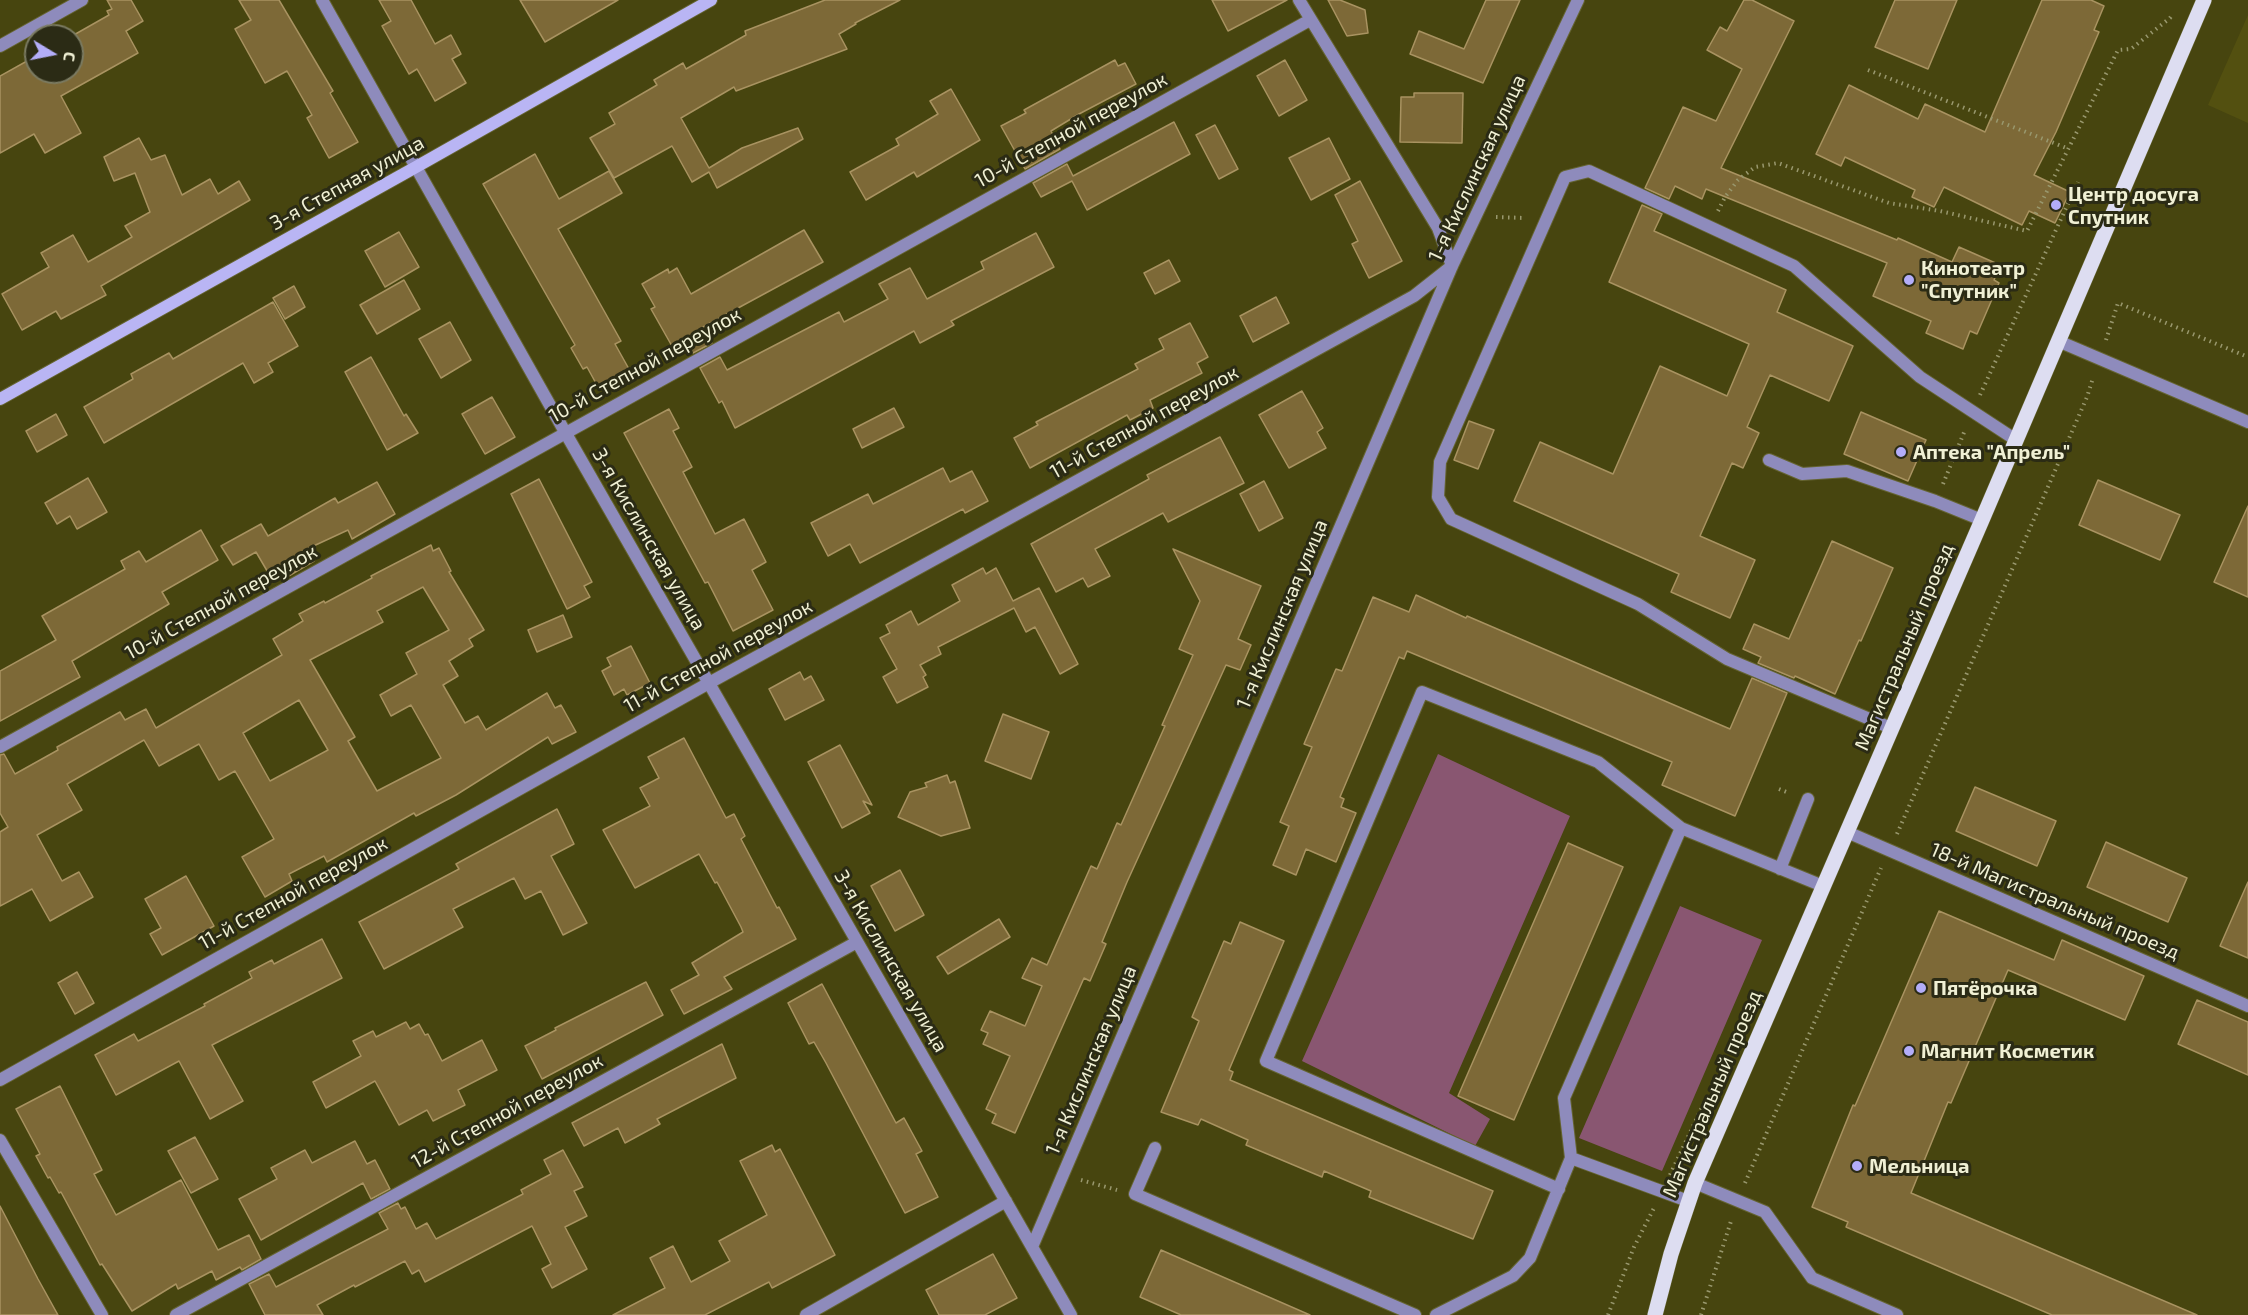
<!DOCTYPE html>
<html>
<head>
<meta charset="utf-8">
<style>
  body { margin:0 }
  #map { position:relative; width:2248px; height:1315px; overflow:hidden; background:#47450f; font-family:"Exo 2",sans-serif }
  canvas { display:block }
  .north { position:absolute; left:24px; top:24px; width:60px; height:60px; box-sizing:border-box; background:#2b2b15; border:2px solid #7a7a61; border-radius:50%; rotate:100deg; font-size:16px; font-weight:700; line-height:24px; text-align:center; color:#f0f0d4 }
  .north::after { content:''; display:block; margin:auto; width:21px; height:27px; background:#b3adf9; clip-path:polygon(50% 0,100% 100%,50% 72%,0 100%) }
</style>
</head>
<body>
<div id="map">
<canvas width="2248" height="1315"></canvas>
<div class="north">С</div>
</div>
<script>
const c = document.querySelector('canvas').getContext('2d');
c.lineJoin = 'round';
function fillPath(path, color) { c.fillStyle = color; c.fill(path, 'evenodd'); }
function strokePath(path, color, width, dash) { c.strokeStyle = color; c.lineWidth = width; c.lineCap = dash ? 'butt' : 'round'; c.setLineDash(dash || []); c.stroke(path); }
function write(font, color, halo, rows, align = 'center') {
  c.font = font + ' "Exo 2",sans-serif'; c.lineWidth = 6; c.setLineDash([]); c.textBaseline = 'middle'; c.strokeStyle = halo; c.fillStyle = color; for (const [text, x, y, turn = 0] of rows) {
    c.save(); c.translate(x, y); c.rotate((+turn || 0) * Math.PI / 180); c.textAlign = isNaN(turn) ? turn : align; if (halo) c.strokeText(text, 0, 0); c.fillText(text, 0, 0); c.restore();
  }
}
const built = new Path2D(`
  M2248,15V123L2208,105Z`);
const green = new Path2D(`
  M1438,754L1570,816L1449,1093L1490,1119L1475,1146L1302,1061Z
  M1680,906L1762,940L1662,1171L1579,1138Z`);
const building = new Path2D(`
  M107,0H131L143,21L126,31L138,53L61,96L81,133L45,153L34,134L0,153V76L36,56V72H72V36L109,15L107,11L112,9Z
  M239,0H279L333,91L330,93L358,142L329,158L307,118L312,115L287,71L265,83L235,29L251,20Z
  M379,0H411L435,44L451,35L461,54L452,59L466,83L435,101L417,69L409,74L382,26L391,21Z
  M520,0H618L545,42Z
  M825,0H900L855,23L856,24L839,34L847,49L736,91L734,87L681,118L709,168L742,148L798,128L803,139L717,188L709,172L692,182L672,146L614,178L590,138L615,124L609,113L657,85L654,80L683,63L686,69L746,35L745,31Z
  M1212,0H1287L1228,31Z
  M1328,0H1340L1365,10L1368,33L1347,36Z
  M1486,0H1520L1483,83L1410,54L1419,31L1464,49Z
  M1744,0H1752L1794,21L1721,168L1897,240L1898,238L1952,262L1959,247L2000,265L1994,280L1999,283L1977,334L1970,331L1963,349L1926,333L1931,321L1873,296L1887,263L1706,189L1702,199L1675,186L1669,199L1645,188L1683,107L1716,121L1742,69L1707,50L1720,27L1727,31Z
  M1895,0H1957L1928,69L1875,47Z
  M2042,0H2091L2104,6L2094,30L2099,32L2056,132L2034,175L2070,192L2055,223L2029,211L2022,225L1944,187L1934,207L1912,197L1915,190L1845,157L1841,166L1816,154L1849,85L1918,119L1925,104L1985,132Z
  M1115,60L1118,66L1125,63L1136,84L1079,114L1051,131L1060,149L1025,169L1001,126L1026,113L1024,110Z
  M1285,60L1307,100L1279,116L1257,76Z
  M951,89L980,140L917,177L914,172L866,200L850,172L899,145L896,139L938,114L930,101Z
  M1414,93H1463L1462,143L1400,142L1401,97H1414Z
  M1174,122L1190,154L1087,210L1072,181L1041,197L1033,183L1067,164L1073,176Z
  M1215,125L1238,169L1219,179L1196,135Z
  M139,138L151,160L165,155L182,195L210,179L218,194L239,181L250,200L101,286L106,295L61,319L56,311L22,330L2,294L49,267L41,253L73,235L88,262L132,237L125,226L150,212L135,173L114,181L104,157Z
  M1329,138L1350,179L1311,200L1289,158Z
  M535,154L559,199L609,171L622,193L558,229L621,341L615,344L629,369L598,387L587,367L583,369L571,348L575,345L483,184Z
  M1360,181L1402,261L1369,278L1352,244L1358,241L1335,195Z
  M1642,205L1662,214L1654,231L1786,290L1777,312L1853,346L1829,401L1770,375L1747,427L1759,433L1743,468L1732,463L1700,536L1755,560L1730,618L1671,592L1679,574L1514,501L1540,442L1613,474L1660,366L1727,396L1749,344L1609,282Z
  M804,230L823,262L703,327L712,343L693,353L689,347L677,355L651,309L655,307L642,284L668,269L669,273L677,268L691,294Z
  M399,232L419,267L385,287L365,251Z
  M1036,233L1054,267L951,321L954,325L920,343L914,331L735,428L722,401L719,403L700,368L720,357L727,370L839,312L844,322L888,299L879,284L910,268L927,299L984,269L981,262Z
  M1169,260L1180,281L1155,294L1144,273Z
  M404,280L420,309L377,334L360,305Z
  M294,286L305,307L285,319L273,298Z
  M1276,297L1289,323L1253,342L1240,316Z
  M273,302L298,346L268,363L273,372L254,383L243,363L104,443L84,407L133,379L131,374L169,353L173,359Z
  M450,322L471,360L441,378L419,339Z
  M1190,323L1208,357L1197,363L1202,373L1150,400L1153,408L1130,420L1127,415L1030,468L1014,438L1038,425L1036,422L1138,369L1135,364L1164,349L1159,339Z
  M371,357L404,416L406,414L418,433L387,450L345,372Z
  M1302,391L1323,428L1317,432L1326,448L1289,468L1259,415Z
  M492,397L515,437L485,454L462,414Z
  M894,408L904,427L862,448L853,429Z
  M669,409L679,428L673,431L692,467L683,472L715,534L744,519L766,562L752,570L773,610L733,631L708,582L705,583L624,433Z
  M1861,412L1926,440L1908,481L1844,454Z
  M56,414L67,435L37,452L26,431Z
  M1469,421L1494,430L1478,469L1454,460Z
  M1220,437L1244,483L1168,522L1163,513L1095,549L1110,576L1088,587L1083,578L1056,592L1031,544L1149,479L1147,475Z
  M943,468L950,482L972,471L988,501L965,513L963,509L860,563L850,544L828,556L811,523L868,494L873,504Z
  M88,478L107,512L77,529L70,516L57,524L45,503Z
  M539,479L592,582L584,586L590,597L567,609L511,494Z
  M2098,480L2180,515L2160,560L2079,525Z
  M1264,481L1283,518L1259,531L1240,494Z
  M377,482L395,514L352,539L348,530L307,549L314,561L282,580L280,577L273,581L256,552L233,565L221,546L261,524L268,536L335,498L338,503Z
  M2248,506V597L2214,582Z
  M201,530L218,560L162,592L169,604L72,661L80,677L0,721V671L56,640L42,616L125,569L121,561L139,551L146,562Z
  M1832,541L1893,568L1861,641L1859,640L1835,694L1795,676L1794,678L1758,663L1761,657L1743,649L1754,624L1789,639Z
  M431,545L433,551L439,548L451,571L449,572L484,630L469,639L473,646L449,661L458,676L443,685L465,723L478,716L486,730L547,693L555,708L561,705L576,732L552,744L548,737L456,795L416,816L414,813L327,862L324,856L289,874L292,881L265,897L242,857L274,839L235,771L219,780L199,744L159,766L144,740L67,784L82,810L37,835L62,881L79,872L93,897L50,921L32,889L0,906V832L8,827L0,813V755L4,754L15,774L58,750L57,747L120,712L125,720L146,709L156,728L282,655L273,639L303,621L299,614L324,601L325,603L372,578L371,576ZM423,587L449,630L406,653L417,674L380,695L391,716L411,705L441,758L377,791L348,741L355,737L310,660L383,622L377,611ZM299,700L328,750L270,781L243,733Z
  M1173,549L1261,586L1238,639L1251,645L1240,670L1226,665L1127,882L1102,942L1106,944L1090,981L1084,978L1015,1133L992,1123L996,1114L986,1109L1010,1056L983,1044L988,1033L981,1030L990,1011L1025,1026L1042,986L1022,978L1032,958L1047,965L1091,866L1097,869L1117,823L1121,825L1165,726L1162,725L1193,655L1179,649L1200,601Z
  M983,568L986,574L996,568L1013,601L1039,588L1078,664L1060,674L1035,627L1026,632L1014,608L938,647L941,654L920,665L926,675L923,677L928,687L897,703L883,677L897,669L880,638L890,633L886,625L911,611L918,625L960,601L952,585Z
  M1416,595L1466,618L1467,616L1730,729L1752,678L1787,693L1735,816L1662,785L1672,762L1407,651L1404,659L1399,657L1340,797L1344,799L1341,807L1356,813L1336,862L1306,849L1296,875L1273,865L1289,826L1280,822L1312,747L1304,744L1336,669L1342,671L1373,597L1409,612Z
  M563,615L572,637L537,652L528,630Z
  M631,646L650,683L627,695L624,689L614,695L602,671L611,666L607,658Z
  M800,672L804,680L811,676L824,700L785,720L769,689Z
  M1003,714L1049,732L1031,779L985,761Z
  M684,738L726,818L734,814L745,836L741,839L777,908L779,907L796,939L724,977L732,989L684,1014L671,990L699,975L692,963L743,932L741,927L717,882L715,883L699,854L635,888L603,830L650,806L640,788L659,778L648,757Z
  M840,745L872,805L863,801L870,813L842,828L808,762Z
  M947,775L950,783L955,781L970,828L941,836L898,817L910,792L927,787L925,783Z
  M1975,787L2056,821L2037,866L1956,831Z
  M557,809L574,844L551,856L587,923L563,935L541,891L525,899L514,878L453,909L463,927L384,969L359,922L459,869L456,864Z
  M2106,842L2187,878L2168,922L2087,887Z
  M1568,843L1623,867L1514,1120L1458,1096Z
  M900,870L924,915L895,931L871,886Z
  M186,876L214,926L162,955L150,934L161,928L145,899Z
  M2248,882V958L2220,946Z
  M1939,911L2054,960L2062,940L2144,976L2125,1020L2008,970L1951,1103L1948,1102L1911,1193L2197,1315H2052L1846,1227L1848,1222L1812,1207L1853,1105L1855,1106Z
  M999,919L1010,937L948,974L937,957Z
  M1240,922L1284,941L1229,1070L1233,1072L1230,1080L1493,1191L1473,1239L1369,1197L1371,1191L1324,1171L1322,1177L1246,1145L1248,1140L1201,1119L1198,1125L1161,1112L1199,1021L1192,1017L1224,941L1231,944Z
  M322,939L342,978L212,1045L243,1101L210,1119L179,1061L116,1095L95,1055L134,1034L138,1041L205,1006L204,1004L252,978L249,972L272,960L274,964Z
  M77,972L94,1003L75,1014L58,983Z
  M646,982L663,1015L542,1079L525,1046L556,1030L555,1028Z
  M822,984L896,1123L904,1118L922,1151L916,1154L938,1197L905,1213L826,1063L814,1042L809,1044L788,1003Z
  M2197,1000L2248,1022V1075L2178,1044Z
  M406,1022L410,1029L419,1024L425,1035L428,1034L442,1061L482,1040L497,1070L458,1090L465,1105L433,1121L427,1110L399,1125L375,1081L326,1108L313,1082L361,1056L353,1041L373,1031L376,1037Z
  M722,1044L736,1078L657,1119L660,1124L625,1143L618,1128L584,1146L572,1123Z
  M60,1086L102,1170L94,1174L116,1215L181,1180L218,1250L249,1235L261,1259L242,1270L240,1267L216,1280L212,1271L178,1289L176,1284L132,1311L102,1264L100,1265L61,1192L59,1193L50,1177L48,1178L36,1156L40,1154L16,1109Z
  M195,1137L218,1179L191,1193L168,1151Z
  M355,1141L367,1164L375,1160L390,1189L371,1199L363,1183L261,1240L239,1199L277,1179L271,1168L305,1150L312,1163Z
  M772,1145L775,1152L780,1149L835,1255L772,1288L769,1282L705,1315H613L665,1288L650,1258L673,1246L691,1282L730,1261L719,1241L767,1215L740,1161Z
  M563,1150L583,1187L574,1191L587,1216L565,1227L587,1269L552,1288L542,1269L551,1264L532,1226L425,1282L419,1270L412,1274L405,1261L355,1287L354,1285L317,1305L323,1315H265L249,1284L269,1274L276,1287L388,1229L379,1213L398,1203L401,1209L405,1207L416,1229L427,1223L436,1239L523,1194L521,1190L551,1174L544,1160Z
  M0,1206L38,1279L58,1315H0Z
  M1161,1250L1310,1315H1181L1140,1297Z
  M993,1254L1017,1298L985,1315H939L926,1290Z`);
const path = new Path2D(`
  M1868,70L2069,149
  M1718,211L1725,197L1738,180L1755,167L1778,163L1889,203L1940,211L2027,231L2118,50L2131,49L2170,18L2172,15
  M1496,217L1525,218
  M2106,340L2118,303L2248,357
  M1980,395L2078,182
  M1943,484L1965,430
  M1779,789L1789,793
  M1897,834L2087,397L2093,378
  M1670,1175L1704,1103
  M1081,1180L1117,1190
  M1745,1183L1881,868
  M1608,1315L1634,1247L1654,1208
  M1701,1315L1732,1218`);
const lane = new Path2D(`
  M2058,341L2248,422
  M1769,460L1802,474L1847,471L1935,501L1982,520
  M1891,728L1727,659L1638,604L1451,519L1438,497L1440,462L1565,177L1589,171L1794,266L1920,377L2016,440
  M1780,869L1808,799
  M1155,1148L1135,1194L1415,1315
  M1571,1158L1564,1098L1681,828L1823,886
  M1695,1183L1765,1212L1812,1278L1897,1315
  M1559,1189L1266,1061L1422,692L1598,762L1681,828
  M1436,1315L1513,1276L1530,1258L1571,1158L1688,1201`);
const street = new Path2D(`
  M322,0L565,432L1071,1315
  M0,46L82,0
  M0,747L1310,20
  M1847,832L2248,1006
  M0,1080L709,683L1414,296L1452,266L1438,228L1299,0
  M0,1140L102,1315
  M1032,1247L1452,266L1578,0
  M176,1315L857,942
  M806,1315L1006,1201`);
const secondary = new Path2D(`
  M0,399L416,167L711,0`);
const primary = new Path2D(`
  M1655,1315L1671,1254L1695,1183L1982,520L2204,0`);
const markers = [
  [2056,205,6,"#b3adf9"],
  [1909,280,6,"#b3adf9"],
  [1901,452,6,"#b3adf9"],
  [1921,988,6,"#b3adf9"],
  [1909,1051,6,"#b3adf9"],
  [1857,1166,6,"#b3adf9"]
];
const streetNames = [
  ["10-й Степной переулок",1071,130,-29],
  ["1-я Кислинская улица",1477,168,-65],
  ["3-я Степная улица",347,183,-29],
  ["10-й Степной переулок",645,365,-29],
  ["11-й Степной переулок",1144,422,-29],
  ["3-я Кислинская улица",649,539,60],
  ["10-й Степной переулок",221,602,-29],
  ["1-я Кислинская улица",1282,614,-67],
  ["Магистральный проезд",1904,647,-67],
  ["11-й Степной переулок",718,656,-29],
  ["11-й Степной переулок",293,893,-29],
  ["18-й Магистральный проезд",2055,901,23],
  ["3-я Кислинская улица",891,961,60],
  ["1-я Кислинская улица",1091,1060,-67],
  ["Магистральный проезд",1712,1094,-67],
  ["12-й Степной переулок",507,1111,-29]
];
const poiNames = [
  ["Центр досуга",2068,194],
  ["Спутник",2068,217],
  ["Кинотеатр",1921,268],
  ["\"Спутник\"",1921,291],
  ["Аптека \"Апрель\"",1913,452],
  ["Пятёрочка",1933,988],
  ["Магнит Косметик",1921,1051],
  ["Мельница",1869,1166]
];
fillPath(built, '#535010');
fillPath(green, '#895671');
fillPath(building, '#7d6937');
strokePath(building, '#a99361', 1.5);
strokePath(lane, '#656432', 14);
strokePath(street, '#656432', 14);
strokePath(secondary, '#656432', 14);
strokePath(primary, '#656432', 16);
strokePath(path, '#99986e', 4, [1.5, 4.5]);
strokePath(lane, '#8e8bbc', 12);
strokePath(street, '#8e8bbc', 12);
strokePath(secondary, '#b9b5f4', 12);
strokePath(primary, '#ddddf1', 15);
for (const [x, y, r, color] of markers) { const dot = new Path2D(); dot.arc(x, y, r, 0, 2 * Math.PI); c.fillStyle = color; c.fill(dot); strokePath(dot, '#2b2b15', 2); }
write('20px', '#f0f0d4', '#2b2b15', streetNames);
write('bold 20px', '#f0f0d4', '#2b2b15', poiNames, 'left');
</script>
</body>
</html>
